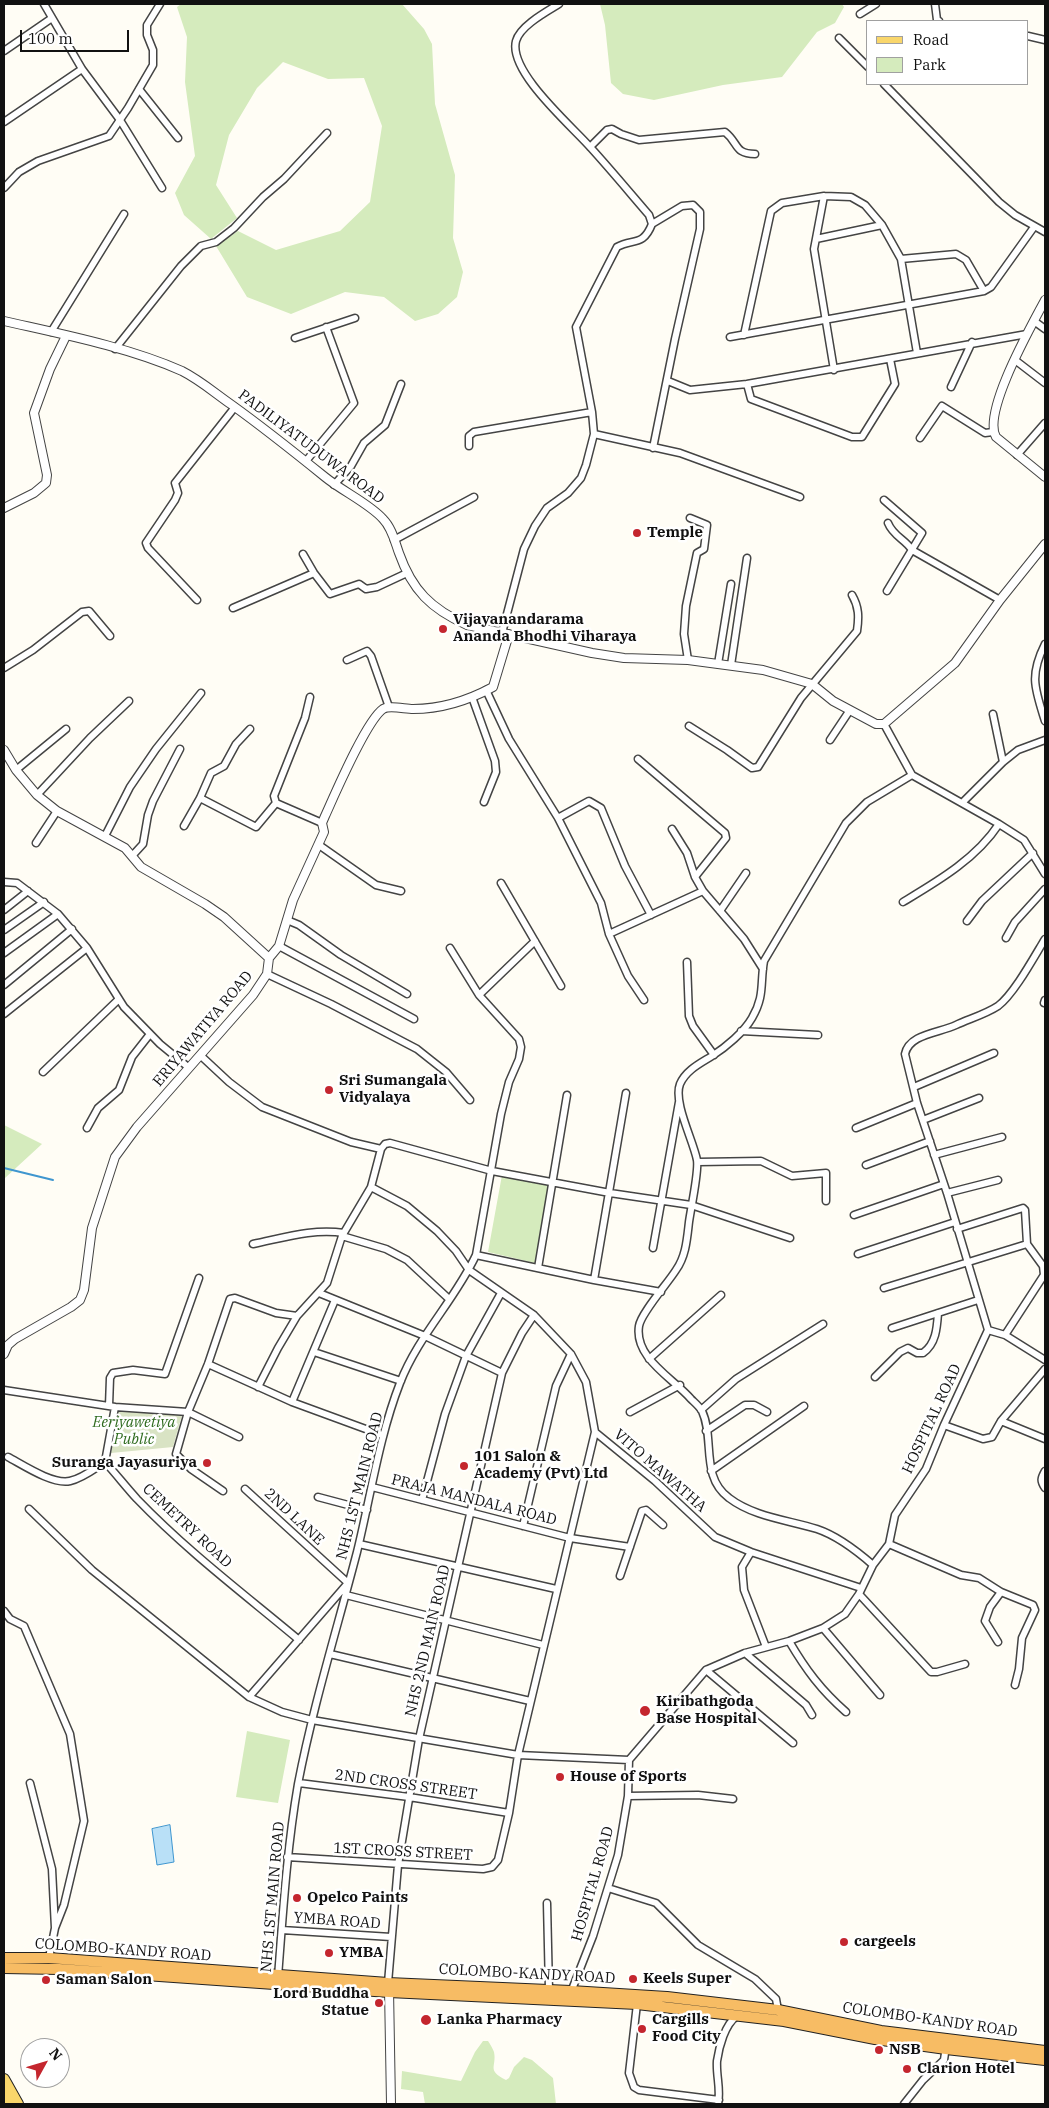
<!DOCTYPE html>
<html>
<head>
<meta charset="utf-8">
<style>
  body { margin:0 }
  #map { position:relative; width:1049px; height:2108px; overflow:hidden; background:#fffdf5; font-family:"IBM Plex Serif",serif }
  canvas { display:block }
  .frame { position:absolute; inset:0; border:5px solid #111; pointer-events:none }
  .legend { position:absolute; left:866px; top:20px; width:162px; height:65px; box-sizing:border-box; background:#fff; border:1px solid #a0a0a0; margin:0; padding:6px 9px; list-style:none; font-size:15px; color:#111 }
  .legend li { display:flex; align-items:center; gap:10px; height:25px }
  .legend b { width:25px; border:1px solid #a0a0a0 }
  .north { position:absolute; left:20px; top:2038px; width:50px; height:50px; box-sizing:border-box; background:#fff; border:1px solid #a0a0a0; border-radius:50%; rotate:51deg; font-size:14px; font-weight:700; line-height:20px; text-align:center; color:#111 }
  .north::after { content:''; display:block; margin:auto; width:18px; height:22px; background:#c4262e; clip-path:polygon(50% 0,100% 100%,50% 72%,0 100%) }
  .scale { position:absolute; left:20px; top:30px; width:109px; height:22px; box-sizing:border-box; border:2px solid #111; border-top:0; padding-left:6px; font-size:15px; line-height:18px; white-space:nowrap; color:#111; -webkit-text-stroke:4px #fff; paint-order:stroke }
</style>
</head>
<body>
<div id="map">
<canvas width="1049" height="2108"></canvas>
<div class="frame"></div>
<ul class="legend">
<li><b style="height:6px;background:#f9d66b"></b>Road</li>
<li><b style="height:14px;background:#d5ebbd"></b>Park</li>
</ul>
<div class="north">N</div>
<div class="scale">100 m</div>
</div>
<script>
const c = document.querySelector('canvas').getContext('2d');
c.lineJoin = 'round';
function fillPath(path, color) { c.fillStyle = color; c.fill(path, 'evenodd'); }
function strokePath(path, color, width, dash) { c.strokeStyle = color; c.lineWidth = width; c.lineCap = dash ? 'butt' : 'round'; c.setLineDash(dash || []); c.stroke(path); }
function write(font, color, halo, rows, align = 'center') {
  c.font = font + ' "IBM Plex Serif",serif'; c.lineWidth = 5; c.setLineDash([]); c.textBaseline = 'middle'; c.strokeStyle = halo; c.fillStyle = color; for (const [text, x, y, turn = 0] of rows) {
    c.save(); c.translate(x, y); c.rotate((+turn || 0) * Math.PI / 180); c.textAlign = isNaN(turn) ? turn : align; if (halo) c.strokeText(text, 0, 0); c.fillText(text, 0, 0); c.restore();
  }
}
const green = new Path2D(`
  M181,4H402L424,29L432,44L435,104L455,175L453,238L463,272L457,297L438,314L415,321L384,297L345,292L291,314L247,297L216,246L238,231L276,250L340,231L370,202L382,126L364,78L328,79L283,62L257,88L229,135L216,185L237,218L211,239L184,215L175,193L195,156L185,82L187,37L177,7Z
  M600,4H842L844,7L835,23L817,32L782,77L723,85L654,100L623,94L611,83L605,25Z
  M4,1125L42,1144L5,1178L4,1177Z
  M502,1175L549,1184L535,1263L488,1252Z
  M247,1731L290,1740L278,1803L236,1797Z
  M483,2041H488C490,2044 493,2049 494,2052C497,2067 486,2070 506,2080L509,2078L514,2067L524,2057L532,2060L553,2078L556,2104H425L423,2092L401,2089L402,2071L461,2081L475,2052Z`);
const cemetery = new Path2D(`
  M117,1411L182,1415L173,1447L111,1453Z`);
const water = new Path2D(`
  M170,1825L174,1862L157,1865L152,1829Z`);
const stream = new Path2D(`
  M4,1168L53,1180`);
const minor = new Path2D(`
  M44,4L82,69L120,120L162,188
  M935,4L937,20L939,21
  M860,14L876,4
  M1028,36L1045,40
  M839,38L868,67
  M4,51L52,18
  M884,84L999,202L1015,215L1045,232
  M139,89L178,138
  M4,122L82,69
  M590,147L607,130L612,129L621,134L639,140L725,132C739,143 734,154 755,154
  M4,188L19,172L38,161L109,136L128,108L153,65V50L147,35V25L160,4
  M824,196L814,249L834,370
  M652,224L682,206L693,205L700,212V229L675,339L653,448
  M816,239L882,225
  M901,259L956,254L966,260L984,291
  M1034,321L1045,329
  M51,332L124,214
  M744,335L771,211L782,203L824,196L851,197L865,205L882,225L901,259L917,353
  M730,337L984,291L991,287L1034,227
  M295,338L355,318
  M115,349L181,266L201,246L216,242L234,228L263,197L284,179L327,133
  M1015,360L1045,383
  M668,381L690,390L747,384L1027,334
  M747,384L751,399L852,437H862L895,384L890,359
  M951,387L972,342
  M594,434L680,453L800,497
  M920,438L942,406L985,433L993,432
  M469,446V436L474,432L592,412
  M1017,455L1045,423
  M306,461L354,403L326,327
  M334,485L351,466L364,443L385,425L401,384
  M884,500L922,533L887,591
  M888,523C893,536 905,539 912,550L1000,600
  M394,540L474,497
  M303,554L314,573L330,594L359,584L366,589L377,587L407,573
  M197,600L148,548L146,543L175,500L178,493L175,483L235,407
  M233,608L314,573
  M502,633L524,549L535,526L547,508L568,493L581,478L586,465L594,434L592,412L576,327L617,247C633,238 643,247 652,224L649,215C630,193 611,170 591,148C573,127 508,72 516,41C520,26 546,12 559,4
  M1045,644C1029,676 1035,689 1045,721
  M347,660L367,651L371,656L389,707
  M688,660L684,634L686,606L697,553L704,549L707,525L690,518
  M718,664L731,584
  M731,665L747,558
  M4,668L33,650L82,612L89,611L110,636
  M486,690L509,739L558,818L601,903L609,934
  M472,697L495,761L496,772L484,802
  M993,714L1003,762
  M884,724L912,775L999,824L1024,840L1045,874
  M689,726L727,750L752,768L758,767L801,698L857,631C859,617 859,607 852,595
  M830,740L850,710
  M638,759L725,833L726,838L695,877L703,891
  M16,770L66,729
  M37,795L90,738L129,701
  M200,798L256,827L276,803L322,823
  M276,803L274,796L305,718L310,697
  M962,803L1003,762L1018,750L1045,740
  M558,818L589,801L601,808L625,866L651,915
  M184,826L200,798L211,773L224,766L236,744L250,729
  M672,829L687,853L695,877
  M105,836L130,787L156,749L201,693
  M36,843L57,811
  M319,845L376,885L401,891
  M132,856L143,844L148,815L153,801L180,749
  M4,882L17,883L58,914L87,948L124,1007L160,1044L188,1067
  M501,883L561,986
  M903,902C938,881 976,859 999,824
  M4,910L28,891
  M720,911L746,873
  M287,920L299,925L341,955L407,994
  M967,921L982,901L1033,853
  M4,930L44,902
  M1006,938L1015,922L1045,889
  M279,946L414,1019
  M4,953L58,914
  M687,962L689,1016L693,1026L714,1055
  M267,974L331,1004L417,1049L446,1072L470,1100
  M4,985L72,929
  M479,995L535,941
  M644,1000L628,976L609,934L703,891L744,939L763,969
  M1044,1003L1045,1000
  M4,1014L87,948
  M741,1031L818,1035
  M200,1055L229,1082L262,1107L351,1142L381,1149
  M43,1072L119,999
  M914,1087L994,1053
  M923,1120L979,1098
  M87,1128L98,1108L119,1090L132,1057L150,1034
  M856,1128L917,1103
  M934,1155L1002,1137
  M698,1162L761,1161L792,1176L826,1173V1201
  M866,1165L930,1141
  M371,1187L407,1206L437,1231L456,1251L469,1270L534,1315L571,1354L586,1382L595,1432L655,1481L715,1537L751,1552L861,1588
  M947,1193L998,1180
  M854,1215L944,1184
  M957,1229L1023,1208L1025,1210L1027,1244L1043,1266L1044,1275L1005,1335L988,1330
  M342,1236L386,1249L407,1260L449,1299
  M253,1244C283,1238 313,1228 344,1233
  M653,1248L679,1102
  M858,1254L955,1222
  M476,1255L594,1280L626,1093
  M538,1268L567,1095
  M594,1280L661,1292
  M884,1288L1027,1244
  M319,1293L425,1336L502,1373
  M335,1300L292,1402L382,1435
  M892,1328L978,1300
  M1005,1335L1045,1360
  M314,1352L401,1381
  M649,1359L721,1295
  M208,1364L292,1402
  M875,1377L900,1352L908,1348L917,1353H923C936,1344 937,1328 938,1313
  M258,1387L278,1348L297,1316
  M4,1390L115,1407L188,1412L239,1437
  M109,1406L110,1378L113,1373L133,1370L165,1374L199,1278
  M115,1407L105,1462C116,1474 126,1487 137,1499C187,1551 244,1594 299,1640
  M701,1410L736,1379L823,1324
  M630,1412L680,1385
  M1001,1421L1045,1439
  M944,1425L983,1439L992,1437L1001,1421L1045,1369
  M706,1431L745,1405H754L767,1412
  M8,1457C23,1465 53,1485 70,1481C83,1478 94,1469 105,1462
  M711,1471L804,1406
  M1045,1471C1041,1478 1040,1481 1045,1488
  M372,1487L570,1538L630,1547
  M245,1489L348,1583L249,1697
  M223,1491L191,1469L176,1454L188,1412L208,1364L230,1299L235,1298L276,1313L297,1316L327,1283L342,1236L371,1187L381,1149L385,1144L390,1143L492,1171L610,1193L691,1205L790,1238
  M318,1497L367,1510
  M422,1500L445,1414L466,1356L501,1293
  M29,1509L92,1570L249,1697L282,1712L312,1720L518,1755L595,1432
  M523,1526L556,1386L571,1354
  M359,1544L556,1589
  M889,1544L961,1575L979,1578L1001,1592L1033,1605L1035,1610L1022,1638L1019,1669L1015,1685
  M751,1552L742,1567L744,1590L766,1647
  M873,1565C857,1551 838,1536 817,1529C788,1520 754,1517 729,1498C700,1477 715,1439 702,1411C699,1406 694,1402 691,1399C673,1378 634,1358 639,1326C641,1313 668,1283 676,1270C686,1256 687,1239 689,1222C691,1207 699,1172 697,1160C693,1140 673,1102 680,1084C686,1070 701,1063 712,1056C726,1047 744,1032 752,1018C765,996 760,983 764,961L846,823L867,802L912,775
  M620,1576L642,1511L646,1510L663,1525
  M859,1594L931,1672H937L965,1664
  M346,1595L543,1645
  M4,1611L10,1619L24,1626L70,1734L84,1821L64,1905L55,1928
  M823,1628L880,1695
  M789,1641C806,1670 821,1690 846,1712
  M998,1642L985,1621L990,1607L1001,1592
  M745,1653L806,1705L812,1715
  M330,1654L530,1701
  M706,1670L793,1743
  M30,1783L52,1869L55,1928L49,1958
  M299,1783L409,1797L509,1813
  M628,1796L698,1795L733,1799
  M287,1857L483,1869L492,1867L498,1860L509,1813L518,1755L629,1760
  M608,1888L656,1903L698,1945L755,1979L776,1999L778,2010
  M547,1903L549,1990
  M282,1930L391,1937
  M278,1977C283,1912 287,1848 298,1784C313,1706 337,1629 357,1552C371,1495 379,1437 400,1383C418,1336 455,1300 476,1255L501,1114L509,1082L519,1059L521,1047L519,1039L479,995L450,948
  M388,1983L398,1865L419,1739L502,1373L522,1333L534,1315
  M571,1992L593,1936L618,1855L628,1796L629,1760L706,1670L745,1653L789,1641L823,1628L845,1614L859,1594L873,1565L889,1544L895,1515L926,1469L944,1425L988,1330L947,1193L917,1103L905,1054C909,1034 939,1033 956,1025C969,1019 986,1014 998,1006C1014,994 1034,957 1045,939
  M637,2004L629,2073L634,2087L639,2090L719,2100
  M718,2104C721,2089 716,2076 717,2061C719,2047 725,2024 737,2016
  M904,2104L923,2080L944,2060L946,2046`);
const tertiary = new Path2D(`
  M1045,300C1032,325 982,412 996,437L1045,477
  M4,321C61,334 128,347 182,371C200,380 216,394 232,405C264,428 294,452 325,477C342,491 370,504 383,519C392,528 395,542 399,553C412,590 431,609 467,625L592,653L624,658L688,660L763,670L812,684L833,701L876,724H884L955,663L1000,600L1045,544
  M4,508L34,493L46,483L47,475L34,413L50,369L66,336
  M4,750L16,770L37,795L57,811L125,848L141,867L205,904L224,917L269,958
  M4,1354L8,1345L15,1339L71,1307L80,1300L84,1290L92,1228L115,1157L137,1127L253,995L267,974L269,958L279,946L293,900L324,832L322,823L325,816C335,794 366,721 383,709C389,705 405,709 413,709C441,709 469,700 493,687L509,634
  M389,1989L391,2104`);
const primary = new Path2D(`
  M4,2079L18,2104
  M4,2095L8,2104`);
const trunk = new Path2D(`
  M4,1958H49L388,1983L571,1991L667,1997L778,2010L881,2031L1045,2051
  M4,1968L59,1969L389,1992L637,2004L784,2021L875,2039L946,2049L1045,2060`);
const markers = [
  [637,533,5,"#c4262e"],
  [443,629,5,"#c4262e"],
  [329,1090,5,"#c4262e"],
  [207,1463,5,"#c4262e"],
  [464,1466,5,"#c4262e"],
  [645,1711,6,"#c4262e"],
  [560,1777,5,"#c4262e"],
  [297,1898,5,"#c4262e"],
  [844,1942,5,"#c4262e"],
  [329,1953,5,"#c4262e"],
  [633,1979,5,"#c4262e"],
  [46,1980,5,"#c4262e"],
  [379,2003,5,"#c4262e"],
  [426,2020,6,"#c4262e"],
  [642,2029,5,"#c4262e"],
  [879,2050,5,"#c4262e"],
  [907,2069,5,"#c4262e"]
];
const streetNames = [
  ["PADILIYATUDUWA ROAD",311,447,37],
  ["ERIYAWATIYA ROAD",203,1029,-50],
  ["HOSPITAL ROAD",932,1419,-65],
  ["VITO MAWATHA",660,1471,41],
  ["NHS 1ST MAIN ROAD",360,1486,-76],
  ["PRAJA MANDALA ROAD",474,1500,14],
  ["2ND LANE",294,1517,43],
  ["CEMETRY ROAD",187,1526,43],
  ["NHS 2ND MAIN ROAD",428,1641,-77],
  ["2ND CROSS STREET",406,1785,8],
  ["1ST CROSS STREET",403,1852,3],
  ["HOSPITAL ROAD",593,1884,-74],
  ["NHS 1ST MAIN ROAD",273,1897,-85],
  ["YMBA ROAD",337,1921,4],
  ["COLOMBO-KANDY ROAD",123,1950,4],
  ["COLOMBO-KANDY ROAD",527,1974,3],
  ["COLOMBO-KANDY ROAD",930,2020,8]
];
const poiNames = [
  ["Temple",647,533],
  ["Vijayanandarama",453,620],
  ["Ananda Bhodhi Viharaya",453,637],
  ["Sri Sumangala",339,1081],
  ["Vidyalaya",339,1098],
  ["101 Salon &",474,1457],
  ["Academy (Pvt) Ltd",474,1474],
  ["Suranga Jayasuriya",197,1463,"right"],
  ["Kiribathgoda",656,1702],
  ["Base Hospital",656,1719],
  ["House of Sports",570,1777],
  ["Opelco Paints",307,1898],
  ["cargeels",854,1942],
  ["YMBA",339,1953],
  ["Keels Super",643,1979],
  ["Saman Salon",56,1980],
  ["Lord Buddha",369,1994,"right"],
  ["Statue",369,2011,"right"],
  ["Lanka Pharmacy",437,2020],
  ["Cargills",652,2020],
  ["Food City",652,2037],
  ["NSB",889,2050],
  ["Clarion Hotel",917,2069]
];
const parkNames = [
  ["Eeriyawetiya",134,1423],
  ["Public",134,1440]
];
fillPath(green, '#d5ebbd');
fillPath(cemetery, '#d9e3c4');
fillPath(water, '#b9e0f7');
strokePath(water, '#3f96cf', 1);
strokePath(stream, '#3f96cf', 2);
strokePath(minor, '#444', 9);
strokePath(tertiary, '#444', 10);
strokePath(primary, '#222', 12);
strokePath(trunk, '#222', 12);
strokePath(minor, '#fff', 6);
strokePath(tertiary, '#fff', 8);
strokePath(primary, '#f9d66b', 10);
strokePath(trunk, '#f7bc64', 10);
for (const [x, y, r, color] of markers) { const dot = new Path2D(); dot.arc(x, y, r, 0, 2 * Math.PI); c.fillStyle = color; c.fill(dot); strokePath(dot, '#fff', 2); }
write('15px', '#111', '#fff', streetNames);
write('bold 15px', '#111', '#fff', poiNames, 'left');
write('italic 15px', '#2f6b1f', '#fff', parkNames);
</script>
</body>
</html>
